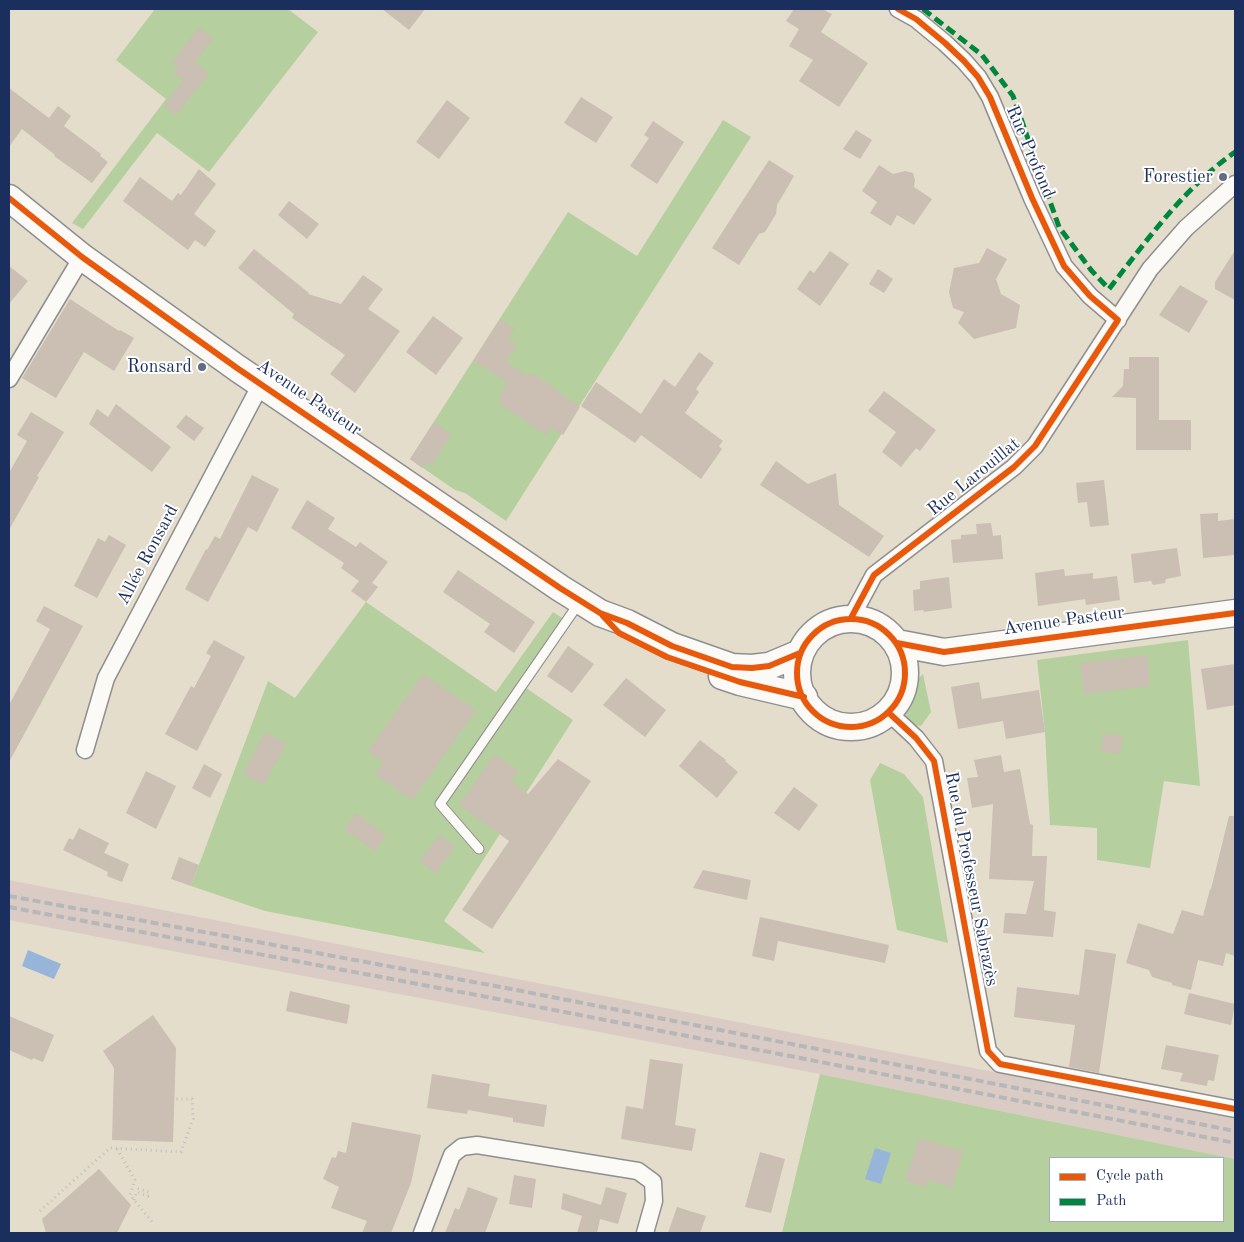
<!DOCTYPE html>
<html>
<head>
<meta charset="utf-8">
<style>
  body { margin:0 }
  #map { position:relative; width:1244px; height:1242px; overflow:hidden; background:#e4ddcc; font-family:"Old Standard TT",serif }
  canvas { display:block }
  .frame { position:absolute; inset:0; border:10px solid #1b2f5e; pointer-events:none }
  .legend { position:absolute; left:1049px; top:1157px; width:175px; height:65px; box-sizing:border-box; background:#fff; border:1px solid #a4acbf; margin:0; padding:6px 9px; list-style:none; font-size:15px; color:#1b2f5e }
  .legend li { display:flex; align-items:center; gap:10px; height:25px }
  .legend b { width:25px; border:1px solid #a4acbf }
</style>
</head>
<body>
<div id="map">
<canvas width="1244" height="1242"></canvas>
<div class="frame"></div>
<ul class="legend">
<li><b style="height:6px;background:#e8590c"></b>Cycle path</li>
<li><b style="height:6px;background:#00873e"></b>Path</li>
</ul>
</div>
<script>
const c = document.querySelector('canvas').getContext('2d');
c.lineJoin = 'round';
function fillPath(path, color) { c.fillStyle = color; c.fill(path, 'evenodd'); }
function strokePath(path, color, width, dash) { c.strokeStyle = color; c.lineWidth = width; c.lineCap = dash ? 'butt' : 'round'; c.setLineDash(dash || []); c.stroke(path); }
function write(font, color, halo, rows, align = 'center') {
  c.font = font + ' "Old Standard TT",serif'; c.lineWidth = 4; c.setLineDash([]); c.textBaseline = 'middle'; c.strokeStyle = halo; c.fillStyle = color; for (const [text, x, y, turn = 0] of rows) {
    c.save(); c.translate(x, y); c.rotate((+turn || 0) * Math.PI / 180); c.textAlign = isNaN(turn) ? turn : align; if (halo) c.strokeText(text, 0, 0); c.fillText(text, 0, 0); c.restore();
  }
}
const industrial = new Path2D(`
  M9,880L1235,1119V1159L820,1074L9,920Z`);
const green = new Path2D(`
  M155,9H288L318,32L209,172L157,133L83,229L72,223L166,99L116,60Z
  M723,120L751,137L506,521L465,493L455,490L410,459L568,212L637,256Z
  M366,602L496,692L553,612L570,623L526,688L573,720L444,921L485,953L265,911L191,886L268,681L295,698Z
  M1188,640L1200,786L1164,781L1150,868L1097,860V828L1050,825L1045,732L1037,660Z
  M923,674L931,712L921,726L913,725C910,721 905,716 905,710C905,702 916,679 923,674Z
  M880,763L904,774L923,797L948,943L897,930L870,780Z
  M820,1074L1235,1159V1233H782ZM1050,1158H1223V1221H1050Z`);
const water = new Path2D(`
  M28,950L61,964L54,979L22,966Z
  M875,1148L891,1153L881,1184L865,1179Z`);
const building = new Path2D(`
  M382,9H425L409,30Z
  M794,9H822L832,14L821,32L868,63L839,107L799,81L813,60L789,46L799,29L786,21Z
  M199,27L214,38L195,62L209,74L176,115L164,105L183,80L173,73L178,67L172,62Z
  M9,88L49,118L58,106L71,116L64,126L101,154L100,156L108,162L92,183L54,156L55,155L22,129L9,147Z
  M581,97L613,117L596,143L564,123Z
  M447,100L470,118L439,159L416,142Z
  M653,121L684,142L657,184L630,166L649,138L644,135Z
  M856,130L872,140L860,159L843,149Z
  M769,160L794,176L777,205L776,214L765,232L759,234L739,265L712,248Z
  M879,165L893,174L905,171L913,173L915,180L914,187L932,199L914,225L897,215L891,226L870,213L877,202L862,191Z
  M199,169L216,184L194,214L216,231L205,247L195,240L188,250L123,201L140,177L172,201L178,193L181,195Z
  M289,201L319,224L307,239L278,215Z
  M987,248L1007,259L996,279L1001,294L1020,305L1016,328L974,339L958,323L964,312L953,308L949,292L954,268L979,263Z
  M254,249L309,293L308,294L341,304L363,275L383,289L368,309L400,331L355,393L330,374L345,355L292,318L294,314L238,268Z
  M1235,250V300L1215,289V282Z
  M830,251L849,264L820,306L797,289L810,270L814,273Z
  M9,266L28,281L9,304Z
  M878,269L893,279L884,293L869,284Z
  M1180,285L1208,301L1189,333L1159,315Z
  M70,299L119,331L120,330L134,338L114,371L84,352L56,398L22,378Z
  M433,316L463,338L436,375L406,352Z
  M500,319L514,329L508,338L517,345L506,362L525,375L534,374L580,407L563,435L551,427L546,435L500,404V395L508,382L473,361Z
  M699,352L714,363L696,389L699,392L685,413L723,441L719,446L722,449L701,479L641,435L635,443L581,406L596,382L641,414L664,379L675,387Z
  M1129,357H1159V420H1191V450H1136V398L1112,397L1123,386L1124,369H1129Z
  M884,391L936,430L920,451L916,448L901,467L882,452L896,432L868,411Z
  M116,404L171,447L152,472L89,424L97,409L108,417Z
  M31,412L64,432L37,476L39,477L9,530V473L27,441L17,435Z
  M186,415L204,428L194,441L176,427Z
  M434,422L451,434L431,466L426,462L422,468L410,459Z
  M776,461L808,484L836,473L839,505L884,536L869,557L760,485Z
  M252,475L279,489L257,532L248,527L208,602L185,589L206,549L207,550L215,536L220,539Z
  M1104,480L1109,525L1090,527L1087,502L1078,503L1076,483Z
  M307,500L335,518L328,529L356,547L360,542L388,562L372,583L378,587L366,602L351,591L359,581L341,568L344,563L291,528Z
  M1218,513V521L1235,519V555L1203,558L1200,514Z
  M991,523L993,536L1001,535L1003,559L953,563L951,540L961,539V535L977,534L976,524Z
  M109,535L126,545L97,598L74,586L98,538L105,542Z
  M1177,548L1181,576L1166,579L1165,583L1153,585L1151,581L1134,583L1131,554Z
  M1064,569L1065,576L1093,573V579L1117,576L1120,600L1086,605L1085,599L1038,606L1035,573Z
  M458,570L535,622L514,653L484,632L490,624L443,592Z
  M949,577L952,608L924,612L923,610L914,611L913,590L920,589V581Z
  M44,606L83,626L9,762V705L50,629L36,621Z
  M214,640L245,657L197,751L165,734L191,686L194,688L211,656L206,653Z
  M568,646L594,664L572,693L547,676Z
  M1147,655L1150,686L1084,694L1080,663Z
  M1235,664V705L1207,710L1201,669Z
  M423,674L476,710L412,800L375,774L383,762L368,751Z
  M626,678L666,710L645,737L603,705Z
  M979,682L982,699L1039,690L1045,732L1006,739L1003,721L958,729L951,687Z
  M265,732L286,744L264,785L243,774Z
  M1103,733L1123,736L1120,754L1101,751Z
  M700,740L726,760L725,761L738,772L717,798L679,766Z
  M495,754L519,771L511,781L528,794L558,759L591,781L492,929L462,910L509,841L459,805Z
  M1001,755L1004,772L1020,769L1030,824L1033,825L1032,856H1047L1044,910L1056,912L1053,937L1003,933L1005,913L1026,914L1034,881L989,879L993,804L972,808L967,778L978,777L974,760Z
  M204,764L222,774L210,798L192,788Z
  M146,771L176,786L156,829L126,813Z
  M794,787L818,805L799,831L774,813Z
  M356,813L386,836L375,851L344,829Z
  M1229,816H1235V956L1226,953L1223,966L1198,960L1191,990L1172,985V983L1152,977L1149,970L1126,963L1138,923L1173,934L1182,910L1203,916L1210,889H1211Z
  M79,828L109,843L104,853L129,864L122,882L107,876L108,872L63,850L69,838L73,840Z
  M439,835L455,846L436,873L420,861Z
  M179,857L199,865L191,886L171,879Z
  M703,870L751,880L747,900L693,888Z
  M760,917L889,945L885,963L778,941L774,961L752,956Z
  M1085,949L1116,954L1099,1073L1069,1067L1075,1025L1014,1017L1017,987L1079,995Z
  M290,991L350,1005L347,1024L286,1011Z
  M1189,993L1235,1004L1231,1025L1184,1014Z
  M153,1015L176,1048L173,1142L112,1140L114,1068L103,1051Z
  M9,1016L54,1035L43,1062L33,1058L32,1060L9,1050Z
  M1166,1045L1219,1055L1214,1081L1208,1080L1207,1086L1180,1081L1183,1073L1161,1069Z
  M650,1059L683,1064L675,1125L696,1129L692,1151L621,1139L626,1106L643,1109Z
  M432,1074L490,1084L488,1096L547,1105L544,1127L513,1122V1118L468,1110L467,1114L427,1108Z
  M352,1122L421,1135L411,1183L391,1233H362L367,1221L331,1208L339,1187L323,1179L332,1157L336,1158L338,1151L346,1153Z
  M919,1138L963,1151L952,1188L928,1180L926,1187L905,1181Z
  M760,1152L785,1159L771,1213L745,1207Z
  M99,1169L131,1205L117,1233H46L42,1219Z
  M514,1175L536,1179L532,1208L509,1204Z
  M468,1187L498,1198L485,1233H445L455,1208L459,1210Z
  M606,1187L627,1193L618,1224L600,1219L597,1233H577L582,1216L561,1209L563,1193L601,1205Z
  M677,1207L706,1216L700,1233H668Z`);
const path = new Path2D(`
  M117,1149L135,1180L130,1195L153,1223
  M134,1200L137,1192L148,1196L149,1192L136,1188
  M40,1211L110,1148L181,1152L193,1119L192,1099H174`);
const service = new Path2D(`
  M479,849L440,804L579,603`);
const minor = new Path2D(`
  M898,9L916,19L945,43L964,61L978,77L990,97L1032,198L1064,266L1090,296L1118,320
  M9,379L82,257
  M851,618L874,575L1014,467L1035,446L1150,269L1186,228L1235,184
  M889,713L916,738L934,761L988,1051L1000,1064L1235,1109
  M85,750L106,678L261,384
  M422,1233L452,1155L462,1147L477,1145L638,1171L653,1182L654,1201L645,1233`);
const primary = new Path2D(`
  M9,198L82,257L237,368L560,588L600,613L627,623L672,646L732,667L752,668L769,666L800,653
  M797 673a54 54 0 1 1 108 0a54 54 0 1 1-108 0Z
  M897,643L944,652L1235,613
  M722,676L740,682L804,697`);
const rail = new Path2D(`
  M9,896L506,988L1235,1131
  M9,907L503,1000L1235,1143`);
const quiet = new Path2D(`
  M923,9L982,55L1013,96L1059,227L1091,270L1109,289C1147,240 1184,188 1235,152`);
const cycleway = new Path2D(`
  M9,198L82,257L237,368L560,588L600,613L627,623L672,646L732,667L752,668L769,666L800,653
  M603,616L619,633L667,657L740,682L804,697
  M851,618L874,575L1014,467L1035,446L1118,320L1090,296L1064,266L1032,198L990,97L978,77L964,61L945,43L916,19L898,9
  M797 673a54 54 0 1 1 108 0a54 54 0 1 1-108 0Z
  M897,643L944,652L1235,613
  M889,713L916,738L934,761L988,1051L1000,1064L1235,1109`);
const markers = [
  [1223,177,5,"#616c84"],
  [202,367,5,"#616c84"]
];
const streetNames = [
  ["Rue Profond",1030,152,67],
  ["Avenue Pasteur",309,398,34],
  ["Rue Larouillat",974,477,-39],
  ["Allée Ronsard",148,555,-62],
  ["Avenue Pasteur",1064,621,-8],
  ["Rue du Professeur Sabrazès",971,879,79]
];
const poiNames = [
  ["Forestier",1213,177],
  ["Ronsard",192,367]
];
fillPath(industrial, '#daccc5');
fillPath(green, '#b5d09e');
fillPath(water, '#96b5d9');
fillPath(building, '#cbbeb3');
strokePath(service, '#908f8f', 11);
strokePath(minor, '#908f8f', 19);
strokePath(primary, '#908f8f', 29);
strokePath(path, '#bfbfc1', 3, [1, 4]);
strokePath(service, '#fbfaf7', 9);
strokePath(minor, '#fbfaf7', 16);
strokePath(primary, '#fbfaf7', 26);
strokePath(rail, '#b5b7b9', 4, [8, 4]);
strokePath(quiet, '#00873e', 5, [10, 5]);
strokePath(cycleway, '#e8590c', 6);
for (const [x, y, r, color] of markers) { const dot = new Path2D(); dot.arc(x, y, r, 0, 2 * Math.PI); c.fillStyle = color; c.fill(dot); strokePath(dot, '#fff', 2); }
write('18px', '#1b2f5e', '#fff', streetNames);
write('18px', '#1b2f5e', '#fff', poiNames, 'right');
</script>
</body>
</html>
